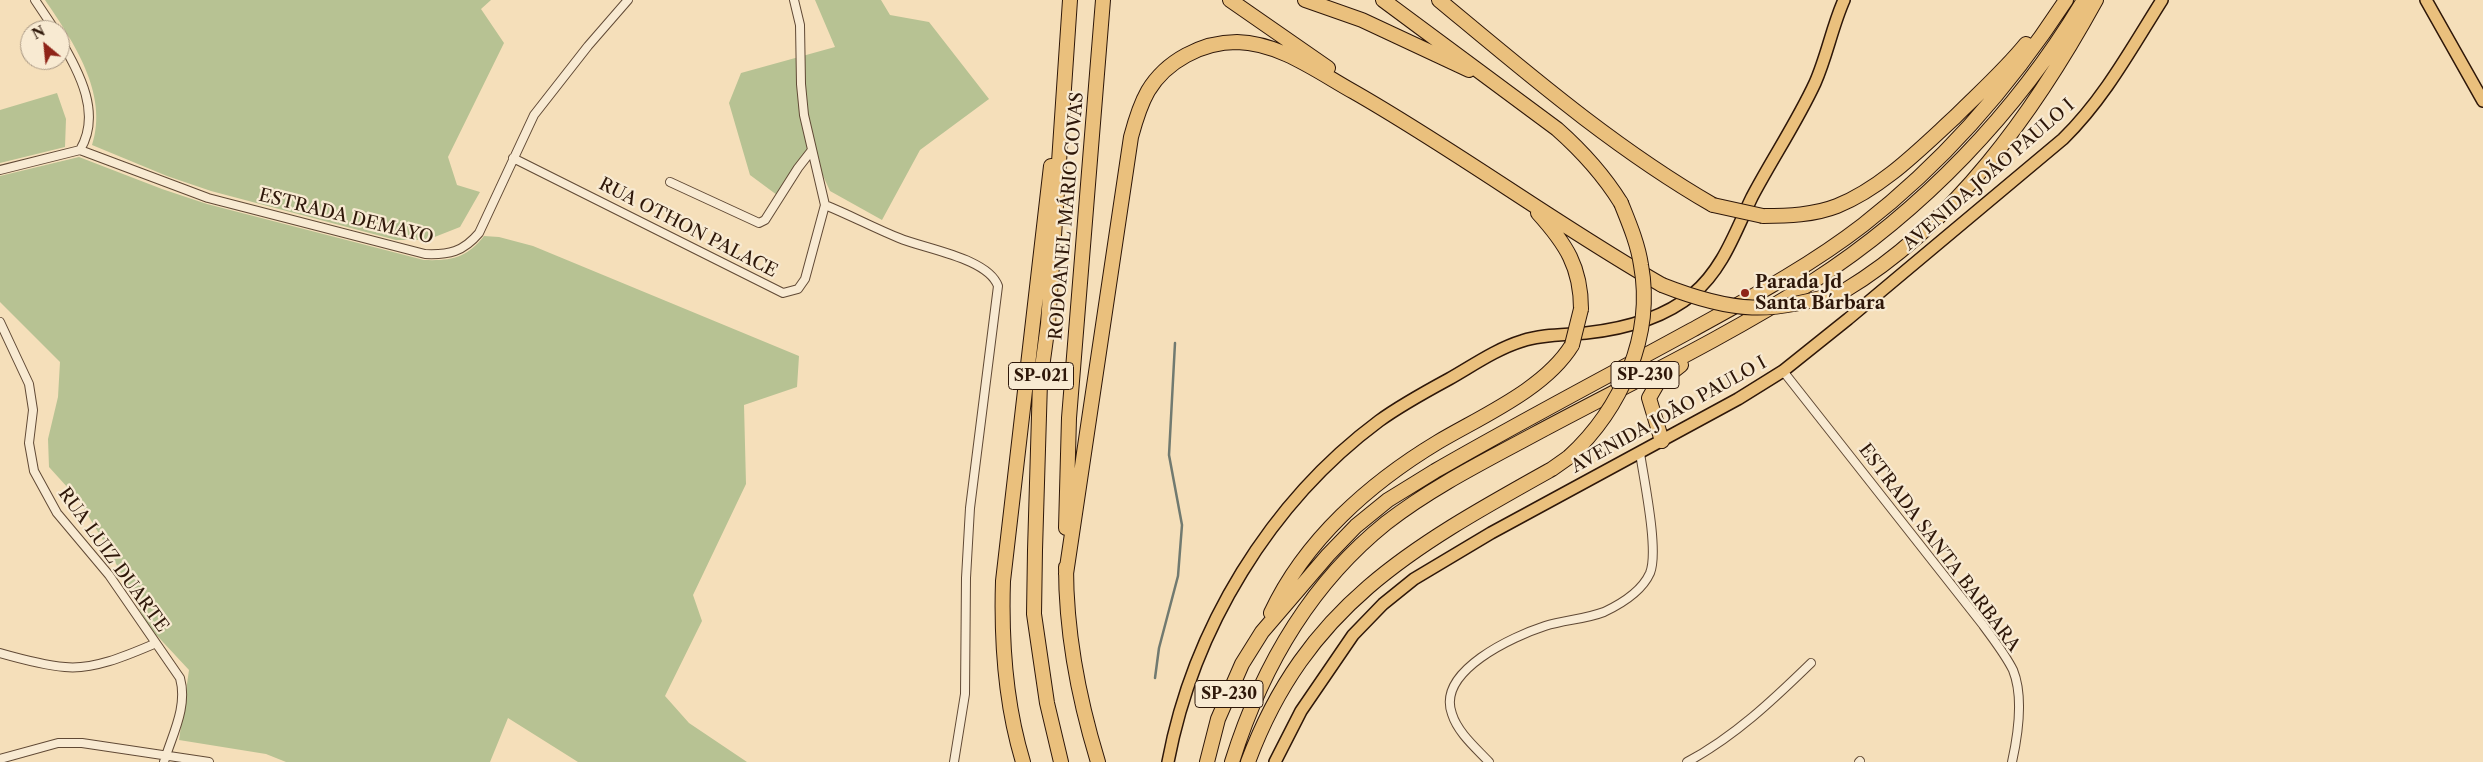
<!DOCTYPE html>
<html>
<head>
<meta charset="utf-8">
<style>
  body { margin:0 }
  #map { position:relative; width:2483px; height:762px; overflow:hidden; background:#f5dfba; font-family:"Libre Caslon Text",serif }
  canvas { display:block }
  .north { position:absolute; left:20px; top:20px; width:50px; height:50px; box-sizing:border-box; background:#f8ead2; border:1px solid #a79682; border-radius:50%; rotate:332deg; font-size:14px; font-weight:700; line-height:20px; text-align:center; color:#2e1709 }
  .north::after { content:''; display:block; margin:auto; width:18px; height:22px; background:#8f2418; clip-path:polygon(50% 0,100% 100%,50% 72%,0 100%) }
</style>
</head>
<body>
<div id="map">
<canvas width="2483" height="762"></canvas>
<div class="north">N</div>
</div>
<script>
const c = document.querySelector('canvas').getContext('2d');
c.lineJoin = 'round';
function fillPath(path, color) { c.fillStyle = color; c.fill(path, 'evenodd'); }
function strokePath(path, color, width, dash) { c.strokeStyle = color; c.lineWidth = width; c.lineCap = dash ? 'butt' : 'round'; c.setLineDash(dash || []); c.stroke(path); }
function write(font, color, halo, rows, align = 'center') {
  c.font = font + ' "Libre Caslon Text",serif'; c.lineWidth = 4.5; c.setLineDash([]); c.textBaseline = 'middle'; c.strokeStyle = halo; c.fillStyle = color; for (const [text, x, y, turn = 0] of rows) {
    c.save(); c.translate(x, y); c.rotate((+turn || 0) * Math.PI / 180); c.textAlign = isNaN(turn) ? turn : align; if (halo) c.strokeText(text, 0, 0); c.fillText(text, 0, 0); c.restore();
  }
}
const green = new Path2D(`
  M45,0H491L481,9L504,43L448,157L457,185L480,192L460,227L427,240H396L211,191L167,176L92,145C109,94 73,41 45,0Z
  M815,0H881L890,15L929,22L989,99L920,150L882,220L830,191L814,156L798,162L777,195L750,175L729,103L741,73L835,47Z
  M57,93L66,119L65,147L0,163V110Z
  M79,157L162,189L207,204L424,260C451,261 467,258 484,236L499,237L533,246L799,356L797,387L744,405L746,484L693,595L702,621L665,696L689,723L747,762H578L508,718L490,762H286L266,754L179,740L189,670L148,626L109,550L78,499L49,467L48,439L58,397L60,362L0,302V176Z`);
const stream = new Path2D(`
  M1155,678L1159,648L1178,576L1182,525L1169,455L1175,343`);
const street = new Path2D(`
  M35,0L55,30
  M60,39C79,73 102,113 80,150
  M80,150L208,198L425,254C449,255 463,252 479,233L534,115L588,46L628,0
  M513,158L783,293L798,289L805,279L825,205L804,115L801,84L800,25L794,0
  M0,170L80,150
  M670,182L759,223L765,220L798,168L812,150
  M825,205C850,215 874,228 899,238C925,249 988,258 998,286L970,508L966,578L965,694L954,762
  M0,322L29,384L33,410L29,443L34,471L57,513L109,575L180,678C188,707 172,735 164,762
  M1783,371L1983,625C1993,639 2005,654 2013,670C2024,697 2018,735 2012,762
  M0,653C21,659 43,665 65,667C94,670 128,655 154,644
  M0,759L58,743H82L209,762
  M1489,762C1476,748 1458,733 1452,714C1436,671 1514,636 1545,626C1564,620 1586,619 1604,612C1621,604 1642,591 1650,573C1659,551 1644,480 1640,453
  M1687,762C1734,737 1773,700 1811,663
  M1859,762L1860,761`);
const primary = new Path2D(`
  M2426,0L2483,101
  M1168,762C1193,629 1270,502 1379,421C1401,405 1425,392 1449,379C1472,366 1496,349 1522,341C1543,334 1565,335 1586,333C1623,329 1664,318 1693,294C1723,269 1735,232 1752,197C1772,159 1797,122 1815,83C1827,56 1832,27 1844,0
  M1275,762L1301,711L1353,635L1383,604L1414,579L1491,533L1738,399L1783,371L1848,319L2063,139C2104,99 2131,49 2162,0`);
const highway = new Path2D(`
  M1230,0L1328,68
  M1305,0L1362,20L1469,70
  M1383,0L1557,129C1583,152 1603,174 1621,203
  M1439,0C1527,73 1614,148 1713,205
  M1538,213C1566,244 1581,267 1581,309
  M1763,216C1788,216 1814,215 1837,206C1882,188 1920,149 1955,117C1979,93 2005,70 2026,44
  M1844,291C1954,225 2035,111 2096,0
  M1662,441L1649,398L1657,384L1681,365
  M1066,528L1069,418L1103,0
  M1066,567C1066,632 1079,700 1098,762
  M1066,574L1131,137C1135,122 1140,105 1148,91C1166,61 1202,42 1237,42C1280,43 1318,72 1354,92C1459,152 1557,225 1662,285
  M1271,613C1305,540 1370,483 1438,442C1482,416 1545,389 1572,345
  M1023,762C1005,703 1001,643 1003,581L1051,166
  M1061,762L1047,703L1034,614L1035,550L1040,382L1048,324L1070,0
  M1207,762L1218,719L1242,664L1262,632L1328,555L1356,526L1388,500L1435,471C1520,422 1606,377 1692,330C1750,298 1810,266 1863,225C1944,162 2010,86 2066,0
  M1232,762C1261,669 1309,585 1386,523C1431,488 1483,462 1533,435C1626,385 1723,339 1812,282C1922,211 2017,112 2084,0
  M1248,762C1306,605 1414,546 1552,469L1569,457`);
const highwayBridge = new Path2D(`
  M1713,205L1763,216
  M1662,285C1733,313 1771,315 1844,291
  M1572,345L1581,309
  M1569,457C1621,409 1654,336 1641,265C1638,244 1629,223 1621,203`);
const markers = [
  [1745,293,5,"#8f2418"]
];
const shields = [
  [1645,375,68],
  [1041,376,65],
  [1229,694,68]
];
const shieldNames = [
  ["SP-230",1645,375],
  ["SP-021",1041,376],
  ["SP-230",1229,694]
];
const streetNames = [
  ["AVENIDA JOÃO PAULO I",1989,175,-41],
  ["RODOANEL MÁRIO COVAS",1067,216,-85],
  ["ESTRADA DEMAYO",346,217,14],
  ["RUA OTHON PALACE",688,228,27],
  ["AVENIDA JOÃO PAULO I",1669,415,-29],
  ["ESTRADA SANTA BARBARA",1939,548,53],
  ["RUA LUIZ DUARTE",113,560,54]
];
const poiNames = [
  ["Parada Jd",1755,283],
  ["Santa Bárbara",1755,304]
];
fillPath(green, '#b7c293');
strokePath(stream, '#717a70', 2.5);
strokePath(street, '#604935', 10);
strokePath(primary, '#2e1709', 14);
strokePath(highway, '#2e1709', 16);
strokePath(street, '#f8ead2', 8);
strokePath(primary, '#eac07d', 11);
strokePath(highway, '#eac07d', 14);
strokePath(highwayBridge, '#2e1709', 16, []);
strokePath(highwayBridge, '#eac07d', 14);
for (const [x, y, r, color] of markers) { const dot = new Path2D(); dot.arc(x, y, r, 0, 2 * Math.PI); c.fillStyle = color; c.fill(dot); strokePath(dot, '#f8ead2', 2); }
for (const [x, y, w] of shields) { const box = new Path2D(); box.roundRect(x - w / 2, y - 13.5, w, 27, 4); c.fillStyle = '#f8ead2'; c.fill(box); strokePath(box, '#2e1709', 1); }
write('bold 16px', '#2e1709', null, shieldNames);
write('18px', '#2e1709', '#f8ead2', streetNames);
write('bold 18px', '#2e1709', '#f8ead2', poiNames, 'left');
</script>
</body>
</html>
